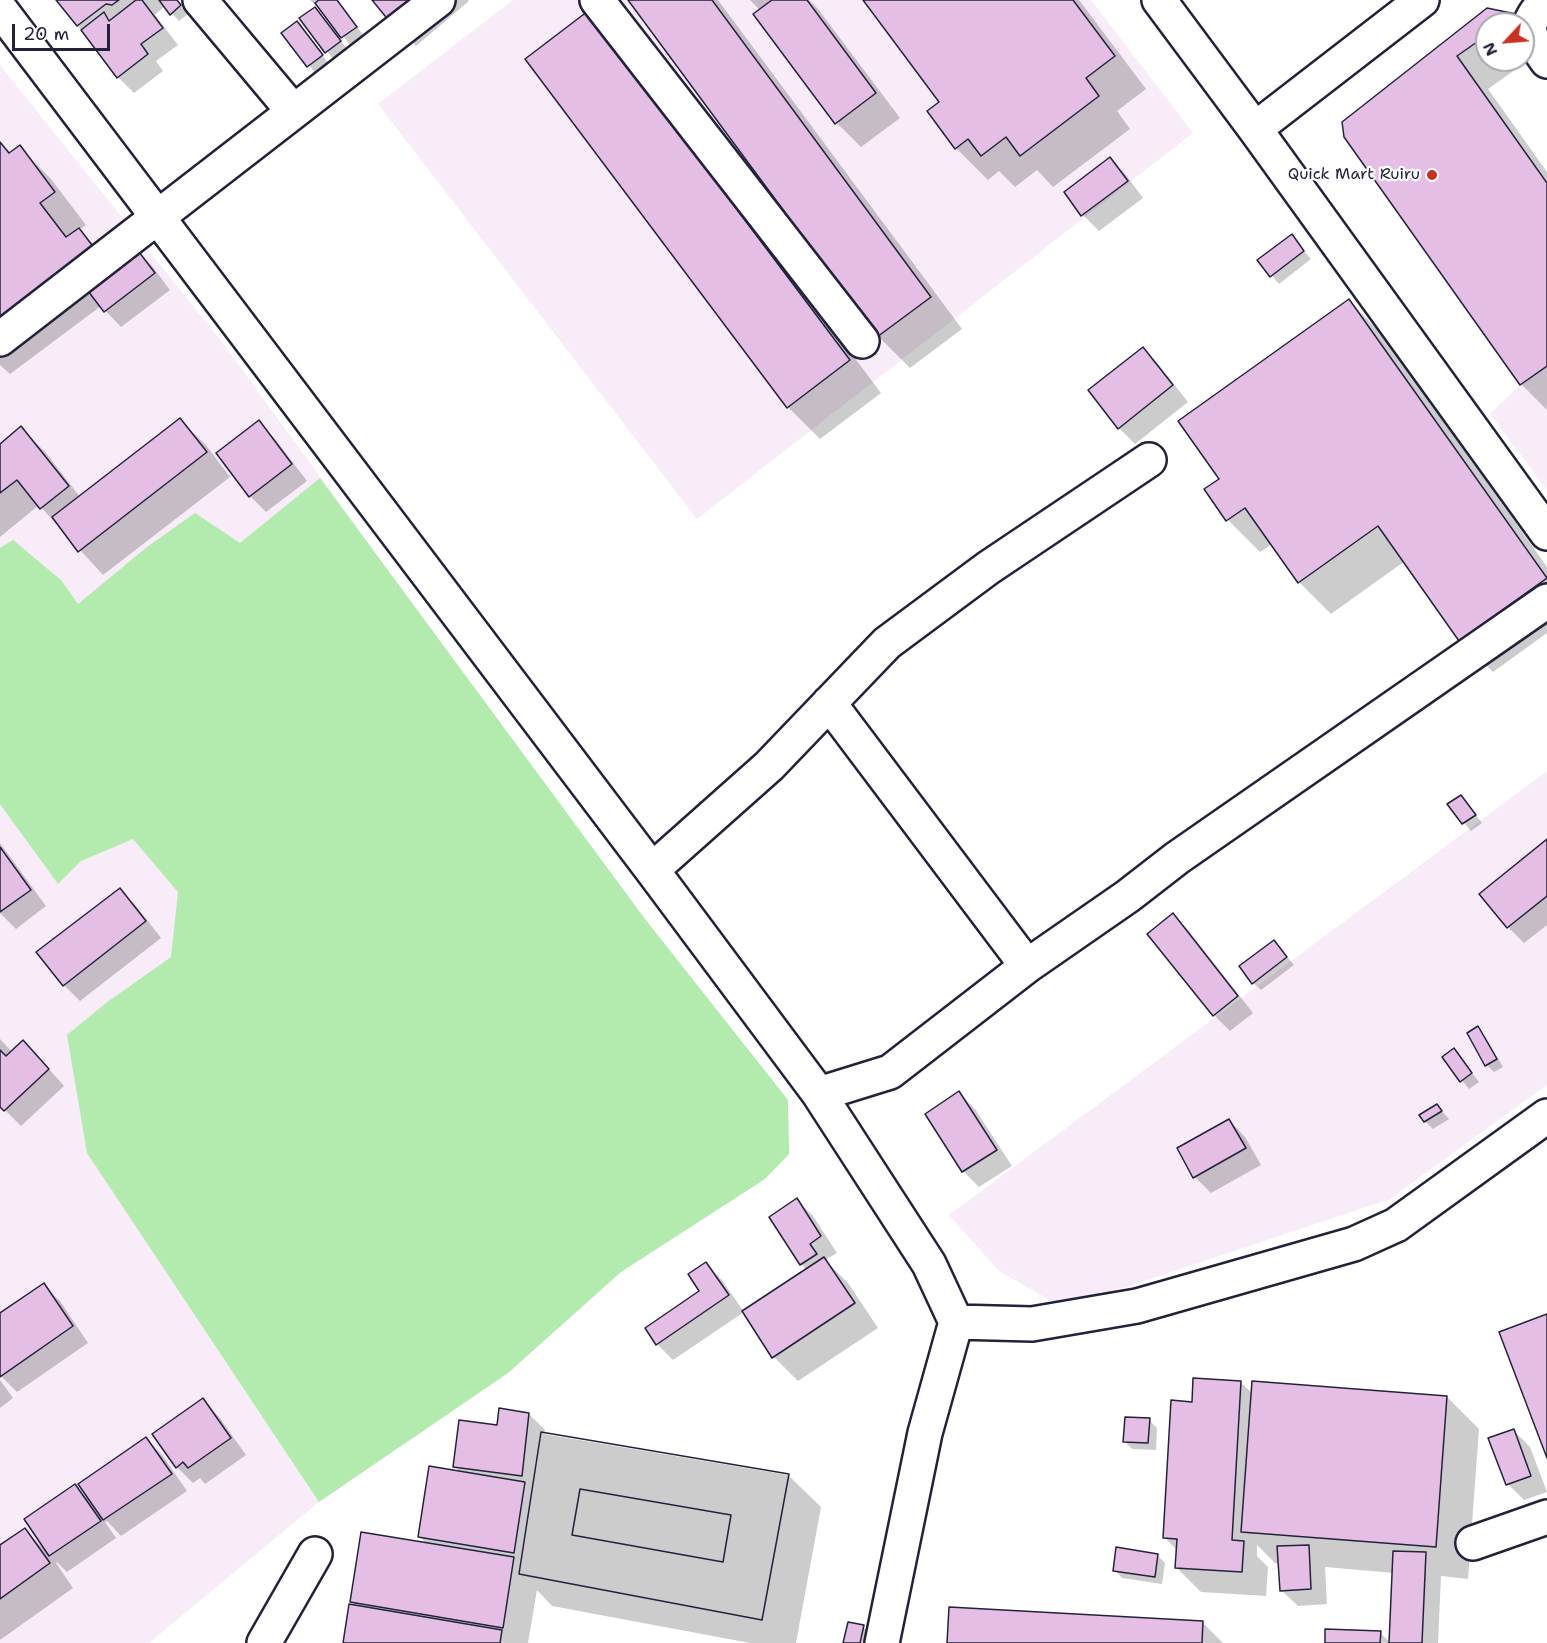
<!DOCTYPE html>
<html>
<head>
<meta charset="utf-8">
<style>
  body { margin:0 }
  #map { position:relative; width:1547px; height:1643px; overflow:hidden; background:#fff; font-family:"Shantell Sans",sans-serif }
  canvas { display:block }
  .north { position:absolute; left:1475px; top:12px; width:60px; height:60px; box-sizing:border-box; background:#fff; border:2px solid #a7a7b1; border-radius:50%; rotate:244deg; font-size:16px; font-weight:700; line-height:24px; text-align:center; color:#22223b }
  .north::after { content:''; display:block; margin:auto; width:21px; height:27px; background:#c8321e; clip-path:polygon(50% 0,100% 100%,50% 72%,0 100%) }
  .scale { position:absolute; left:12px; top:24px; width:98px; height:27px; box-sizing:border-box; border:3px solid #22223b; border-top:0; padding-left:8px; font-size:18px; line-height:21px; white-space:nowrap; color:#22223b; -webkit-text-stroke:4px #fff; paint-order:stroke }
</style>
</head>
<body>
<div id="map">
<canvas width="1547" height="1643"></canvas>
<div class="north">N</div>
<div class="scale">20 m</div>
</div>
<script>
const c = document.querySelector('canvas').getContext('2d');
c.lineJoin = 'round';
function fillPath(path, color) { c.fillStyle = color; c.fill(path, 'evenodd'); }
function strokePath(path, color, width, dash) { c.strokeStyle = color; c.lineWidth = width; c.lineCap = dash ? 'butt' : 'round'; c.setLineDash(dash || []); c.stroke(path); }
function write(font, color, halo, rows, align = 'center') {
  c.font = font + ' "Shantell Sans",sans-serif'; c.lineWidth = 4.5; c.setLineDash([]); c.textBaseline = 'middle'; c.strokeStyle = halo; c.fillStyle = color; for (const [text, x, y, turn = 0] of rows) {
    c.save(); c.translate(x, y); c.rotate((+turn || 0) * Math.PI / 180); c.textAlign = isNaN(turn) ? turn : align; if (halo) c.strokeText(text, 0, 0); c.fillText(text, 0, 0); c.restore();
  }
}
const built = new Path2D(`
  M513,0H1091L1193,133L697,519L378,104Z
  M0,65L222,342L475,690L645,919L788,1100L789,1154L765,1179L621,1272L508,1373L319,1502L149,1643H0Z
  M1547,368V490L1490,414L1520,385Z
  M1547,771V1085L1390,1199L1063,1308L999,1271L949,1215Z`);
const green = new Path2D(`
  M320,478L645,919L788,1100L789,1154L765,1179L621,1272L508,1373L319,1502L87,1153L67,1035L106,1003L171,957L178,892L133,839L81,861L58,884L0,804V548L13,540L61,580L78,604L147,547L195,513L240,543Z`);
const shadow = new Path2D(`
  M58,0H177L188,14L179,21L165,6L155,15L178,45L156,61L163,71L134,93L118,77Z
  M310,0H337L363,35L350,45L322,9L320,10Z
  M374,0H468L469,1L416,46Z
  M629,0H718L962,329L910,368L878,336Z
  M750,0H809L818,9L900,118L861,147L837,123L755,15L761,11Z
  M864,0H1079L1146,89L1117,111L1130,129L1053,187L1037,170L1015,187L999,171L988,180L956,148L941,103Z
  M1487,9L1515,15L1547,47L1488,89L1547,172V410L1521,384L1345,136ZM1487,24H1523V60H1487Z
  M322,17L348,50L334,60L301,19Z
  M297,23L329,64L316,74L283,33Z
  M620,45L881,393L820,439L788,407Z
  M0,143L11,154L19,147L51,179L86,225L79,230L111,262L136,250L152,266L170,290L121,327L101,306L10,374L0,365Z
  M1110,159L1126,175L1143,198L1099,231L1083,215L1066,192Z
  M1291,236L1311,259L1279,284L1259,260Z
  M1349,301L1381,333L1547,567V633L1493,672L1461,640L1405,561L1331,614L1299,582L1272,544L1260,552L1228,520L1206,489L1221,479Z
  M1143,349L1159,365L1188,402L1135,444L1119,428Z
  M180,420L205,444L230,477L103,575L39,505L0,537V446L21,428L46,453L80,497Z
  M259,422L275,439L307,481L266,512L250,496Z
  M1461,796L1482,823L1471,831L1449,805Z
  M1547,841V925L1524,943L1508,927Z
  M0,843L46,906L16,929L0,913Z
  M120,890L136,906L161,938L80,1001L64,985Z
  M1173,915L1189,931L1253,1013L1230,1031L1214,1015Z
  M1274,942L1294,965L1261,990L1253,983Z
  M1478,1028L1485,1036L1503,1067L1494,1072L1487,1065Z
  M0,1039L12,1052L39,1058L64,1086L21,1126L0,1105Z
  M1454,1050L1479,1082L1469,1089L1444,1057Z
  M959,1093L975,1109L1012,1166L979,1187L963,1171Z
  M1437,1106L1449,1119L1433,1129L1425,1121Z
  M1229,1120L1245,1137L1261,1165L1211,1193L1195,1177Z
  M797,1200L813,1216L837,1253L825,1260L848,1283L878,1328L798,1381L774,1357L744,1312L673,1360L657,1344L647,1329L701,1291L706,1264L722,1280L744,1312L807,1270L801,1264Z
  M43,1285L60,1301L88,1343L17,1392L0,1375V1315Z
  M0,1380L13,1398L0,1408Z
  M1240,1382L1253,1394L1447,1397L1479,1429L1468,1579L1441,1576L1438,1643H1391L1394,1573L1325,1567L1327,1604L1298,1606L1281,1590L1280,1564L1275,1563L1257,1545V1556L1268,1567L1266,1596L1201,1592L1176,1567L1178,1551L1165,1538L1193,1403Z
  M203,1400L219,1417L246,1455L205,1484L200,1478L193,1483L177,1467Z
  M529,1414L545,1430L544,1434L788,1475L821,1507L796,1643H750L552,1606L537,1590L528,1643H344L357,1607L351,1601L427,1544L420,1537L461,1473L454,1466L499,1426Z
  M1149,1420L1157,1428L1156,1450L1132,1449L1124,1441Z
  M1513,1430L1530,1447L1547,1492L1524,1500L1508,1484Z
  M146,1439L162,1455L187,1491L121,1536L107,1521L105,1522L116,1538L67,1572L57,1562L56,1563L73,1588L0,1640V1547L25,1530L44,1549L75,1486L89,1500Z
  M1157,1555L1165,1563L1162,1584L1122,1578L1115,1570Z
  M1202,1622L1223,1643H949Z
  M863,1627L871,1634L869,1643H845Z
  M1380,1633L1391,1643H1326Z`);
const building = new Path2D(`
  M56,0H119L112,5L106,4L77,26Z
  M136,0H142L163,28L141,44L148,54L117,78L81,30L104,12L109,21Z
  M159,0H177L181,5L170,15Z
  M319,0H337L357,27L341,38L315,3Z
  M372,0H417L390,22Z
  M628,0H712L931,297L877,337Z
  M772,0H807L876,93L835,124L753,14Z
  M863,0H1073L1115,56L1086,78L1099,96L1020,156L1006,137L981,156L968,139L955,149L927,111L939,102Z
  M315,7L341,41L325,53L299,18Z
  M1487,8L1516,14L1502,24H1487V35L1457,56L1547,183V366L1520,385L1344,137L1342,122Z
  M588,11L850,360L787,408L525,59Z
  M297,21L323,55L307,67L281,33Z
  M0,142L9,153L20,145L55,192L40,203L66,237L79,228L98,253L0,326Z
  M1110,157L1128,181L1081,216L1064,192Z
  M1292,234L1304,251L1270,277L1257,260Z
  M136,248L155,273L104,312L85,287Z
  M1349,299L1547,578L1459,641L1378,526L1298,583L1245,508L1226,521L1204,489L1219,479L1178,421Z
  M1143,347L1173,385L1118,429L1088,390Z
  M180,418L207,452L78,552L52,517Z
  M259,420L292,464L249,497L216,453Z
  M21,426L69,486L40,509L17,480L0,493V444Z
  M1461,795L1476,815L1462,824L1447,804Z
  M1547,839V896L1507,928L1479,894Z
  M0,847L31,890L0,912Z
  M120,888L146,921L63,986L36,952Z
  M1173,913L1238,996L1213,1016L1147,934Z
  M1274,940L1287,957L1252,984L1239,966Z
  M1478,1026L1497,1059L1485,1066L1467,1033Z
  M23,1040L49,1069L4,1111L0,1107V1050L6,1056Z
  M1454,1048L1472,1073L1460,1082L1442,1057Z
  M959,1091L997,1150L962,1172L925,1114Z
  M1437,1104L1442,1111L1424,1122L1419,1115Z
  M1229,1119L1246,1148L1193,1178L1177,1148Z
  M797,1198L821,1236L810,1244L817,1254L800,1265L769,1217Z
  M824,1257L855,1303L772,1358L742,1311Z
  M706,1262L729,1295L656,1345L645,1328L699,1291L688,1274Z
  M44,1283L73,1326L0,1377V1313Z
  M1547,1314V1458L1499,1332Z
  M1193,1378L1241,1381L1232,1540L1244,1541L1242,1572L1175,1568L1177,1539L1163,1538L1171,1400L1192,1402Z
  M1252,1381L1447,1396L1436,1547L1241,1532Z
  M203,1398L231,1438L188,1468L183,1462L176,1468L152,1434Z
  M499,1408L529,1413L522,1476L453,1467L459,1420L497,1425Z
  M1125,1417L1150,1418L1148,1443L1123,1442Z
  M1514,1429L1531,1476L1506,1485L1488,1438Z
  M541,1432L789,1474L762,1620L519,1574ZM580,1489L731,1515L723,1562L572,1535Z
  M541,1432L789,1474L762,1620L519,1574Z
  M146,1437L172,1474L103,1520L78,1484Z
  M429,1466L525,1482L514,1553L418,1537Z
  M75,1484L101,1521L49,1556L24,1519Z
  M580,1489L731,1515L723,1562L572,1535Z
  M25,1528L50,1563L0,1599V1545Z
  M361,1532L514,1557L503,1628L350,1602Z
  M1309,1545L1311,1589L1280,1591L1277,1546Z
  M1116,1547L1158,1554L1155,1577L1113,1571Z
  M1393,1551L1426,1552L1422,1643H1389Z
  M349,1604L502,1630L500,1643H343Z
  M949,1607L1203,1621L1202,1643H947Z
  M848,1622L864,1625L860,1643H843Z
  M1325,1629L1381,1631L1380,1643H1325Z`);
const minor = new Path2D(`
  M200,0L293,111
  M597,0L862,341
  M1159,0L1255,129L1547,533
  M1546,0C1521,29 1527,32 1547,61
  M0,9L652,870L819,1094L929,1264L956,1322L1032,1324L1137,1306L1354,1244L1396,1225L1547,1116
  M1255,129L1422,0
  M0,339L438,0
  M829,703L1027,966
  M652,870L769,766L887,643L988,568L1149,460
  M819,1094L890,1072L1027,966L1128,896L1177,858L1547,601
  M1473,1543L1547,1517
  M264,1643L315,1554
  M882,1643L925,1433L956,1322`);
const markers = [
  [1432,175,6,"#c8321e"]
];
const poiNames = [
  ["Quick Mart Ruiru",1420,175]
];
fillPath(built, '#f7ecf8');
fillPath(green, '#b3ebae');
fillPath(shadow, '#0003');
fillPath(building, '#e5bee6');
strokePath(building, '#22223b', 1.5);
strokePath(minor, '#22223b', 38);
strokePath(minor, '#fff', 33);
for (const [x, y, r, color] of markers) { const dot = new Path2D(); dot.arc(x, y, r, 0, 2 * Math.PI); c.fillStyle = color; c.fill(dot); strokePath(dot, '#fff', 2); }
write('16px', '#22223b', '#fff', poiNames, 'right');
</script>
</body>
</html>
